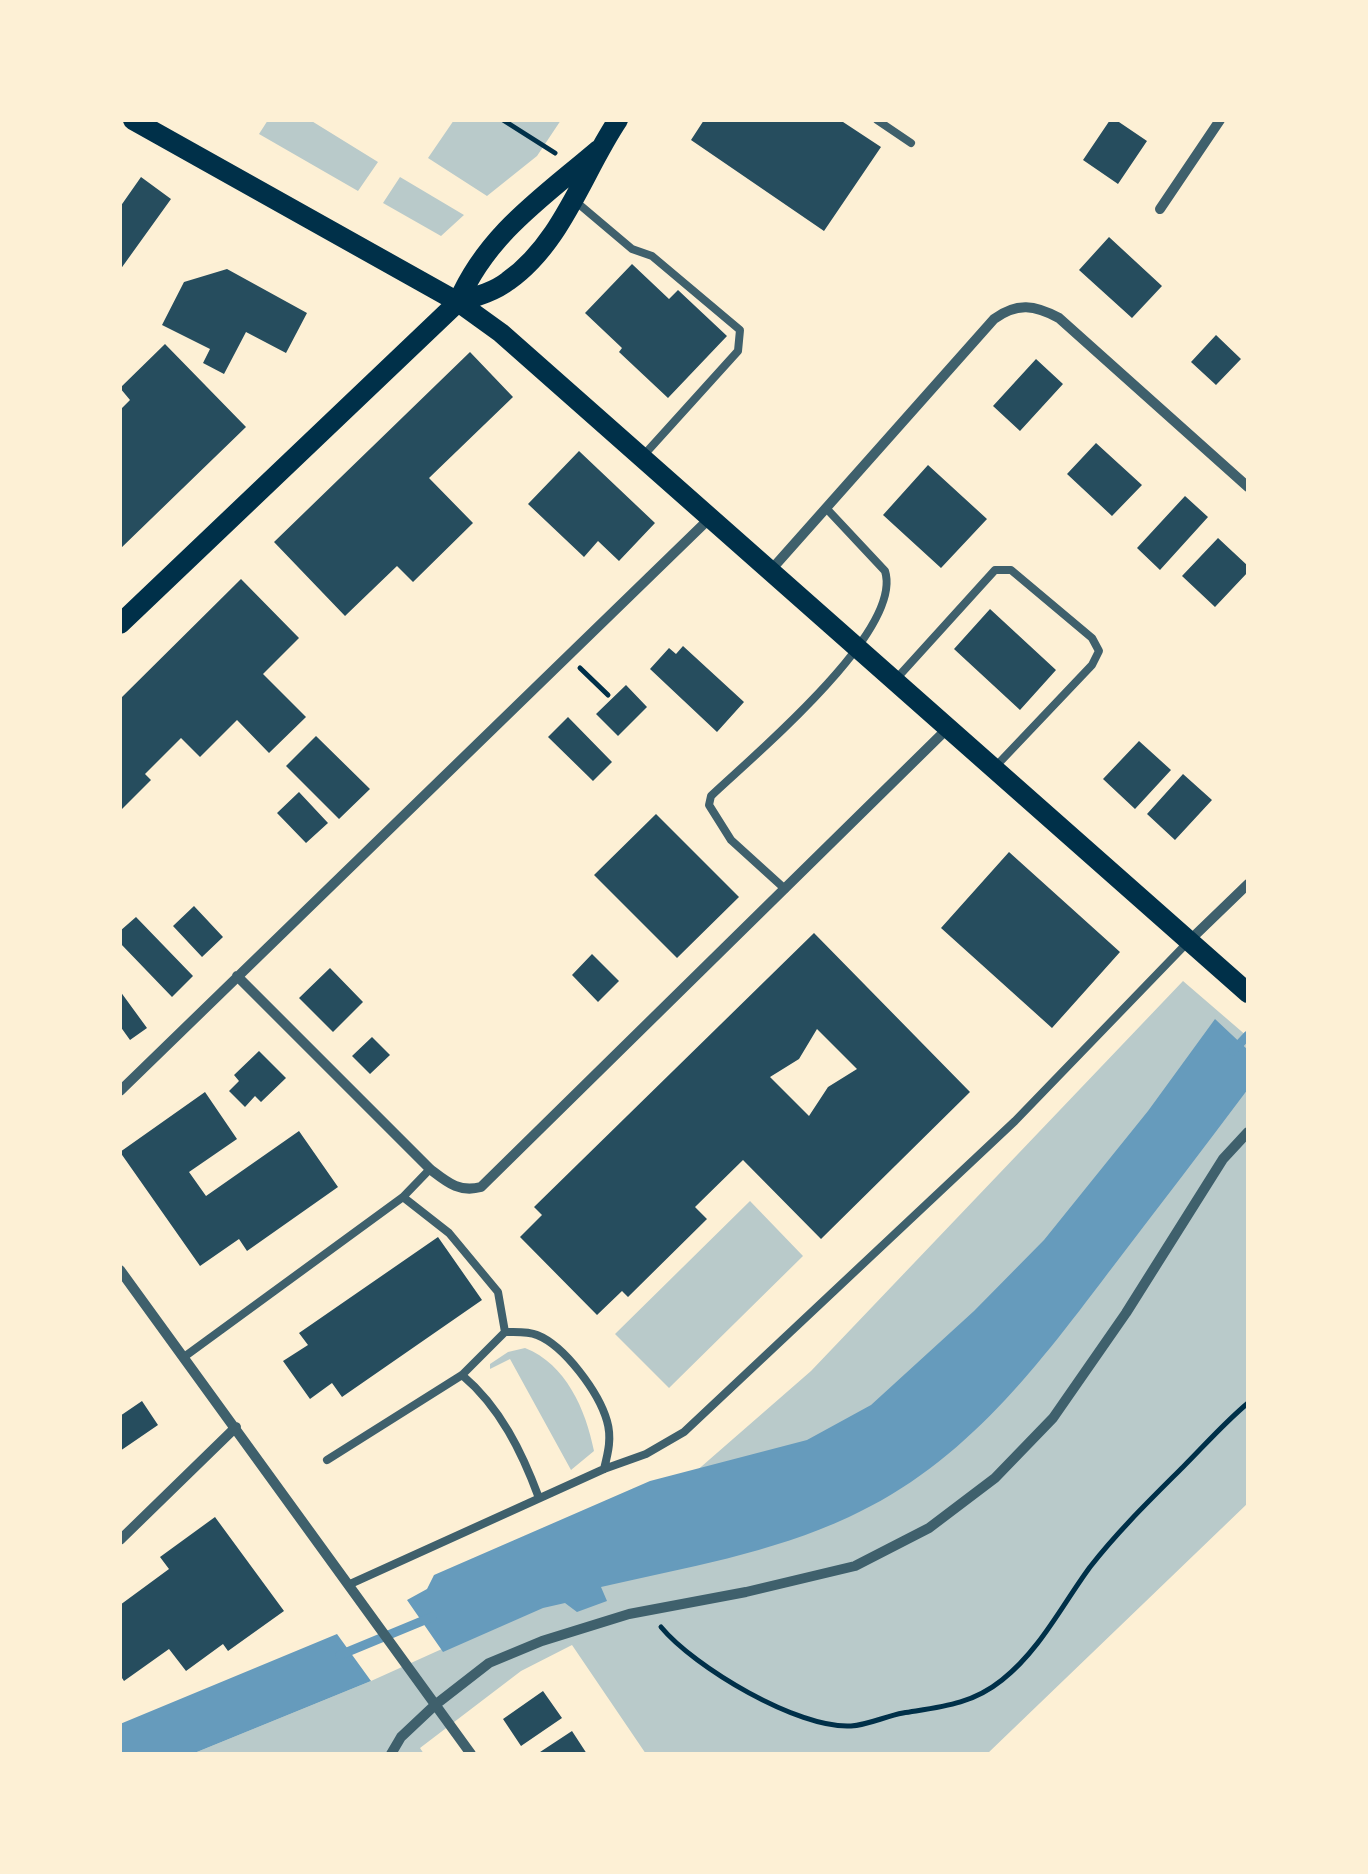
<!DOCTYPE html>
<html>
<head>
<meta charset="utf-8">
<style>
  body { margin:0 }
  #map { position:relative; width:1368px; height:1874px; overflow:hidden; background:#fdf0d5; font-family:"Public Sans",sans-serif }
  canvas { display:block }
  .frame { position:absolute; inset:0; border:122px solid #fdf0d5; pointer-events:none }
</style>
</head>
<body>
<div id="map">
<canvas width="1368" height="1874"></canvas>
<div class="frame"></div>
</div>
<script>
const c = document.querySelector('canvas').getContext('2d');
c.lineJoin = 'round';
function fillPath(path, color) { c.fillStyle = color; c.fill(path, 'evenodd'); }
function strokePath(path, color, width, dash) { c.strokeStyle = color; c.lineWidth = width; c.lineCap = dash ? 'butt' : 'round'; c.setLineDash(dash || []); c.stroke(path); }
const green = new Path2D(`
  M268,120H310L378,162L358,191L259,134Z
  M454,120H561L537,156L487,196L428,158Z
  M400,177L464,215L441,236L383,203Z
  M1183,981L1248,1037V1503L987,1754H646L572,1645L521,1671L420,1748L424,1754H192L371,1681L546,1602L811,1371Z
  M750,1201L803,1256L669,1388L615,1334Z
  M525,1348C566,1364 586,1410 594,1451L571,1470L510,1359L490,1369V1364L508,1352Z`);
const water = new Path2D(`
  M1215,1019L1248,1050V1089C1204,1148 1159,1206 1115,1264C1039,1364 967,1463 849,1517C772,1553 684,1568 601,1587L607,1601L577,1612L565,1603L543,1608L443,1652L407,1600L427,1589L434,1575L650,1481L807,1440L871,1405L974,1311L1044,1240L1148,1111Z
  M337,1634L371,1681L192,1754H120V1724Z`);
const stream = new Path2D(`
  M1233,1051L1248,1035
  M340,1655L432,1617`);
const building = new Path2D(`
  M704,120H840L881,147L824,231L691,140Z
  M1110,120H1116L1147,141L1118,184L1083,160Z
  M141,177L171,199L120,270V207Z
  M1109,237L1162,286L1132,318L1079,270Z
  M632,264L669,299L678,290L727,336L668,398L619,352L622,348L585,313Z
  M227,269L307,313L286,353L246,332L224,374L203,363L210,349L162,325L184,282Z
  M1216,335L1241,359L1216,385L1191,362Z
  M165,344L246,427L120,549V410L130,400L120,388Z
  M470,352L513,397L429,478L473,523L413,582L397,566L345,616L274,542Z
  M1036,359L1063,384L1020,431L993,406Z
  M1096,443L1142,485L1112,516L1067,474Z
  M579,451L655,523L619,561L598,541L584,557L528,504Z
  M928,465L987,519L941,568L883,515Z
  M1185,496L1208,517L1160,570L1137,548Z
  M1218,538L1248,566V572L1215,607L1182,576Z
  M241,579L299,638L263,674L306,717L269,753L237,720L200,757L181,738L145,774L151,780L120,811V699Z
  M990,609L1056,670L1020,710L954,649Z
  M683,646L744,702L717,732L650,669L669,648L676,654Z
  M626,685L647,707L618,736L596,714Z
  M568,717L612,762L593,781L548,737Z
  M316,736L370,789L339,819L286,766Z
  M1139,741L1171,770L1135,809L1103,779Z
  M1183,774L1212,800L1175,840L1147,814Z
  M299,792L328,823L306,843L277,813Z
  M656,814L739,897L677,958L594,875Z
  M1009,852L1120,952L1052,1028L941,928Z
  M194,906L223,937L202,957L173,926Z
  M136,917L193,976L172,997L120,943V931Z
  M814,933L970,1092L821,1239L743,1160L695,1207L707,1219L628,1297L622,1291L597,1315L520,1237L542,1215L534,1207ZM817,1029L857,1069L828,1087L809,1116L770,1077L799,1059Z
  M592,954L619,981L598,1002L572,975Z
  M330,968L363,1002L333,1032L299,998Z
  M120,991L147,1028L130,1040L120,1026Z
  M372,1037L390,1055L370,1074L352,1056Z
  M259,1051L286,1078L261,1102L255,1096L245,1107L229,1091L239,1081L234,1075Z
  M205,1092L237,1139L189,1172L206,1196L299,1131L338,1187L247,1251L239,1239L200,1266L120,1152Z
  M438,1237L482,1300L342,1397L332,1383L310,1399L283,1361L308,1345L299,1333Z
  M142,1401L158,1425L120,1451V1416Z
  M215,1517L284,1611L228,1651L223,1644L186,1671L169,1649L124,1681L120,1675V1605L169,1569L160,1557Z
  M543,1691L562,1718L521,1746L503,1719Z
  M572,1731L587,1754H537Z`);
const path = new Path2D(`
  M503,120L555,153
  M580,668L608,695
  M661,1627C694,1667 798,1729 851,1726C868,1725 886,1716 903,1713C940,1707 971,1705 1002,1680C1040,1650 1062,1605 1090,1567C1118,1531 1151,1499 1183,1467C1205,1445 1224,1423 1248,1403`);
const service = new Path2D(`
  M877,120L911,143
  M574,200L632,249L652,256L740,330L738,351L643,456
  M897,678L995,570H1011L1092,638L1099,651L1092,665L997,765
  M785,889L731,840L709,805L711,796C753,756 904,631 885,571L826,508
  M403,1197L430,1169
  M184,1357L403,1197L449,1233L498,1292L505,1332C515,1332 528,1331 537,1335C565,1346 599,1393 607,1421C612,1438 608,1453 604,1469
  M462,1375C500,1407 522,1452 539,1498
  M327,1460L462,1375L505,1332
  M348,1585L604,1469L646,1454L684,1432L1015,1121L1187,943`);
const minor = new Path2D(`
  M1160,209L1220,120
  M771,570L994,319C1017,302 1035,305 1059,318L1248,487
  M1190,940L1248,884
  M237,976L430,1169C447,1182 459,1193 481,1187L947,729
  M120,1091L711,517
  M120,1270L471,1754
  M120,1540L236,1427
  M391,1754L401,1737L435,1705L489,1663L542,1641L629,1614L746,1592L855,1566L929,1528L995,1478L1053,1418L1126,1313L1223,1159L1248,1132`);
const secondary = new Path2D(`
  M133,120L458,302L501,333L1248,993
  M458,302C475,297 494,292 508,281C562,243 583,172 618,120
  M120,624L458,302C487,234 543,197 598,150`);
fillPath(green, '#b9caca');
fillPath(water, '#669bbc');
strokePath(stream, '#669bbc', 9);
fillPath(building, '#264d5e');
strokePath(path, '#003049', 5);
strokePath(service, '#3f606c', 8);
strokePath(minor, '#3f606c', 10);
strokePath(secondary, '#003049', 20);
</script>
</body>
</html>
